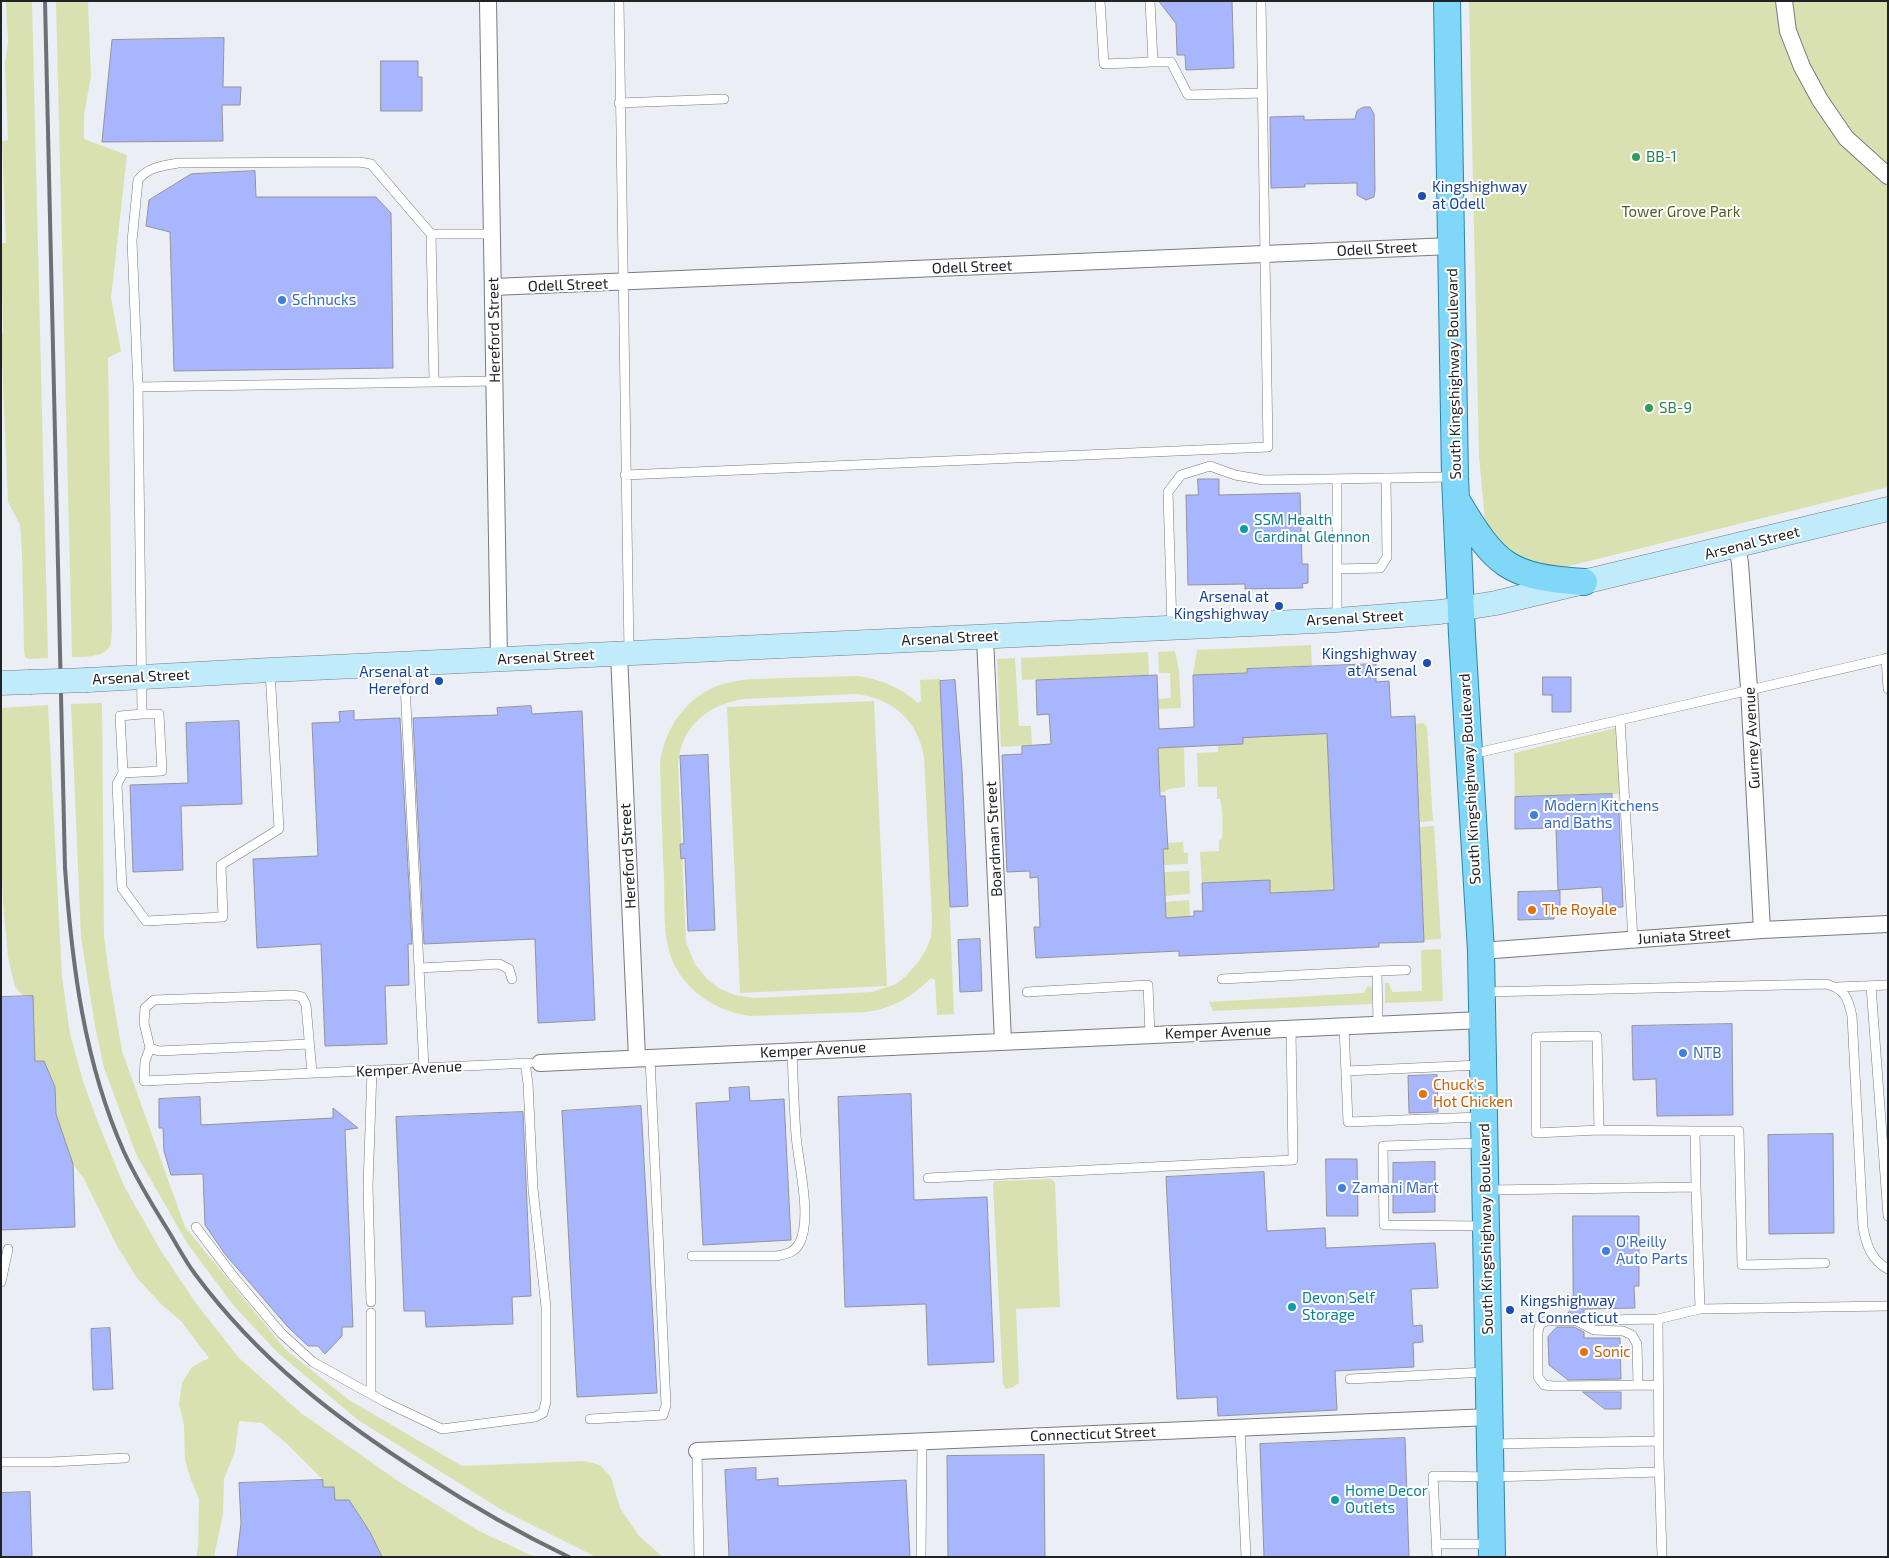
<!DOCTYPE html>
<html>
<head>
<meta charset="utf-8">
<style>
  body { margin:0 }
  #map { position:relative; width:1889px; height:1558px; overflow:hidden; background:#eceef6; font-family:"Exo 2",sans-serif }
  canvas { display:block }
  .frame { position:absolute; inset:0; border:2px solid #222326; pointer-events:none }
</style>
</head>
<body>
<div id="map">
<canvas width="1889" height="1558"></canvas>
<div class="frame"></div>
</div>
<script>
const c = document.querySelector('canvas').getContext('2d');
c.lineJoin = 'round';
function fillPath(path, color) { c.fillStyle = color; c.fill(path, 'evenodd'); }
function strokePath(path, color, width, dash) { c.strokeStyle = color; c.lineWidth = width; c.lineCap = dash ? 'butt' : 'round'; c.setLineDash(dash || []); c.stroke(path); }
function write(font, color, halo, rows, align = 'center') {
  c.font = font + ' "Exo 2",sans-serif'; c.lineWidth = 4; c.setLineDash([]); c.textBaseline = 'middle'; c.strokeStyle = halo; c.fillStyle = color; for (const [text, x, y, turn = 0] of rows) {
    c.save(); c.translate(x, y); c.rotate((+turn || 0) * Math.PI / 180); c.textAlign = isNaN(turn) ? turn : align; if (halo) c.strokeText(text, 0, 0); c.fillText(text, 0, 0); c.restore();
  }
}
const green = new Path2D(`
  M6,1H32L48,658L28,659L25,657L24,650L22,552L20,525L8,502L1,337L3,332L1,243H6L2,141L8,140L5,64L8,42Z
  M56,1H88L91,76L84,115V139L127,155L111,298L121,351L108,358L112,630C111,634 112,642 110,646C103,658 83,657 72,657Z
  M1469,1H1888V487L1565,567L1553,569L1511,559L1485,522L1479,457Z
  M1311,645L1312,666L1247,669V673L1193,675L1197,650Z
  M1175,651L1179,671L1181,708L1158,709V699L1171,698L1170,673H1159L1158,652Z
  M1148,652L1149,675L1022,680L1021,658Z
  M1015,658L1019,726H1031L1032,745L1001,747L997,659Z
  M857,676C880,679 900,687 918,703L921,701L920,680L940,679L954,1014L937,1015L935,980L931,978C912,997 893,1008 867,1012L750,1016C719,1012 688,993 674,964C662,939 665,905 664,878C662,840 661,801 660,763C665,725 691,690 731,682C748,678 767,679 784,678C809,677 833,677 857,676ZM856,694C893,698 918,721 924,757L932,919L931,937L926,950L918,962L907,975L896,984L872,992L755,998L735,995L720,989L706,978L695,964L686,942L678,765C681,726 707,705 744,699Z
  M874,701L887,986L740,993L727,707Z
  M102,703L104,936L109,975L122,1051L185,1227L286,1350L349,1400L462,1466L584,1461L600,1465L611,1477L620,1508L639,1536L663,1557H596L502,1510L358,1420L277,1352L234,1306L187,1243L136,1154L104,1068L95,1026L81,937L71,704Z
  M48,705L62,977L70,1034L83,1081L97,1120L124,1186L161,1251L195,1302L239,1358L301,1413L398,1481L479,1531L535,1557H382L370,1532L349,1500H335L323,1487V1480L284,1441L262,1423L239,1421L235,1451L224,1479L223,1513L214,1557H196L198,1548L199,1499L191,1480L185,1460L184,1425L179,1404L182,1383L192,1367L209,1358L181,1321L162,1305L137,1278L116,1244L84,1179L73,1164L56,1114L55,1087L44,1061H35L33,996H23L15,987L8,957L3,902L1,856V708Z
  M1423,723L1427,727L1433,821L1420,822L1416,724Z
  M1616,728L1620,794L1515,797L1514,753Z
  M1327,734L1334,890L1270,893L1269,880L1202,883L1200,852L1219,851V840L1222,839C1223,825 1223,813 1220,799H1217V787H1198L1197,753L1218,752V745L1243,738Z
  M1184,746L1185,787L1168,789L1164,792H1160L1158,748Z
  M1434,826L1441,939L1424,940L1420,827Z
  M1183,842L1184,853H1188V864L1164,865L1163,849L1167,843Z
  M1189,871L1190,894L1165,896L1164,872Z
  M1189,900L1190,916L1173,917L1166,920L1165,902Z
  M1441,949L1443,1001L1385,1003V983H1389L1392,992L1422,991L1421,952L1422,950Z
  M1369,986L1372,987V1004L1213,1011L1209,1002L1364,993L1367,987Z
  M1052,1179L1055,1183L1060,1307L1016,1309L1019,1383L1013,1387L1006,1389L1003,1384L993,1184L995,1181Z`);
const building = new Path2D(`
  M1159,1H1232L1234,68L1186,70L1185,55H1177L1176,24Z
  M224,38L223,87H241L240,105H222L223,141L102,142L112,40Z
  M381,61H418V77H422V111H381Z
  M1364,107H1370L1374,114L1375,190L1374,197L1366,200L1357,195V183L1305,184V187L1271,188L1270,117L1304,116V120L1355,119L1357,111Z
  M255,171L256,197H376L391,213L393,368L174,371L170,232L146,226L149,200L191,174Z
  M1198,479H1219V495L1300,493L1302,564H1308V583L1302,584L1303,588L1245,589V584L1188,585L1186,495H1198Z
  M1376,664V682L1389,681L1391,717L1415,716L1424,942L1379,943V947L1179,956V951L1036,958L1034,927H1040L1038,877L1030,878V871L1007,872L1002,755L1022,754V746L1051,744L1049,714L1037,715L1036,680L1157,675L1159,729L1194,727L1193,675L1247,673V669ZM1327,734L1334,890L1270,893V880L1202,883L1203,911H1194V916L1166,918L1163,849H1168L1165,796H1160L1158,748L1243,744V738Z
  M1543,677H1571V712H1552V695H1543Z
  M955,680L962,770L968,906L950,907L940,681Z
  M531,706L532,714L582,711L595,1020L538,1023L535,939L424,944L413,718L498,715L497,708Z
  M354,711V720L400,718L412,944H408L409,985L385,986L387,1044L325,1046L321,944L257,948L253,859L318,856L312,723L340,722L339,712Z
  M239,721L242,804L181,806L183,870L133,872L130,785L188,783L186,723Z
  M708,755L715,930L688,931L685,858L681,859L680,844H684L680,756Z
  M1612,794V812H1619L1623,907L1603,908L1602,887L1558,890L1556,828L1515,829V797Z
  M1560,891V912H1554V919L1518,920V892Z
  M980,939L982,991L960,992L958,940Z
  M33,996L35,1061H44L55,1087L56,1114L73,1164L75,1227L1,1230V997Z
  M1732,1024L1733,1115L1657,1116L1656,1079L1633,1080L1632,1026Z
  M1437,1075L1438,1112L1409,1113L1408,1076Z
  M749,1087L750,1101L784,1099L791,1240L703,1245L696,1103L730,1101L729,1088Z
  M911,1094L914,1200L987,1197L994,1362L928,1365L926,1304L845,1307L838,1097Z
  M200,1097L201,1125L333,1118V1108L358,1128L345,1130L353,1327H342V1336L325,1354L318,1346H308L287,1326L225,1254L205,1225L203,1174L171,1175L164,1151L163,1128H159V1099Z
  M641,1106L657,1393L577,1397L562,1111Z
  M523,1112L531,1296L512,1297L513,1324L426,1327L425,1311H404L396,1117Z
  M1833,1134L1834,1233L1769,1234L1768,1135Z
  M1326,1159H1357L1358,1216H1327Z
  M1435,1162V1212L1393,1213V1163Z
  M1264,1172L1267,1231L1325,1228L1326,1248L1435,1243L1438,1288L1411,1289L1413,1326L1422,1325L1423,1342L1413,1343L1414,1367L1335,1371L1337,1410L1218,1416L1217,1397L1177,1399L1166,1177Z
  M1573,1216H1639V1286H1634L1635,1308L1584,1309V1314H1567L1573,1307Z
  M1557,1327H1574L1584,1332V1338H1620L1621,1379L1568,1380L1549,1365L1548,1337Z
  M110,1328L113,1389L93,1390L91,1329Z
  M1583,1392H1621V1409H1605Z
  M1405,1438L1409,1557H1264L1260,1444Z
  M1044,1455L1045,1557H948L947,1456Z
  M756,1468V1480L778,1478V1486L906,1480L910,1557H729L725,1470Z
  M323,1480V1487H334L335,1500H349L370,1532L382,1557H237L241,1523L239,1483Z
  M30,1492L32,1557H1V1493Z`);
const service = new Path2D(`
  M619,1L629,653
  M1100,1L1104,64L1153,62L1150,1
  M1153,62H1171L1188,95L1262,93
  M619,103L724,99
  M431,234L434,382
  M138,387L495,381
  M625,475L1268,447L1261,1
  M1337,569L1380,568L1387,557L1386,478
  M1337,619V479
  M1172,628L1168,492L1181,475L1210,466L1235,475L1264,480L1452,477
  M1886,658L1888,689
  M404,664L424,1068
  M270,671L279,829L221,865L223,917L146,921L122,888L117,784L123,773L120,716L142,714L138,387L132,241L138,180C148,167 162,166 178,163L359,162L371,164L431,234H492
  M1472,754L1620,720
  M123,773L162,771L159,714H142
  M1633,940L1620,720L1888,658
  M419,968L499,964L509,969L512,979
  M1377,971L1406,970
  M1222,979L1377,971L1378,1025
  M1871,986L1888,1216
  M1837,987L1888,985
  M1027,992L1148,985L1150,1035
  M1484,992L1826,984C1845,989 1848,998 1852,1016L1863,1227C1866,1244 1871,1260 1888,1269
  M1344,1026L1348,1122L1481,1117
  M309,1044L159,1051L150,1048L144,1023L145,1008L154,1000L293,995L302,997L306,1005L312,1073
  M150,1048L145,1061L144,1081L530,1063
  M1346,1071L1480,1065
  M1599,1130L1597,1036L1536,1037V1133L1599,1130L1695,1131L1696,1187
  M1695,1131H1739L1742,1265L1825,1263
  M1482,1143L1383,1146L1384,1225L1483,1226
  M928,1178L1293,1160L1291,1028
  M1488,1190L1696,1187L1700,1309
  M196,1227L233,1276L281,1333L313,1362L385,1402L442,1429L535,1417L543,1413L546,1401V1307L533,1189L528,1083L525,1063
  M692,1256H776C786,1254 794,1253 799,1244C813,1219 798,1163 796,1135C794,1107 793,1079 792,1051
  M1,1282L8,1249
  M371,1302L368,1186L372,1070
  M371,1313V1394
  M1658,1319L1546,1321L1540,1324L1538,1332V1377L1544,1385L1553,1386L1658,1385
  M1575,1320L1594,1330L1623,1331L1632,1335L1637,1344L1638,1385
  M1350,1379L1486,1372
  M590,1419L663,1415L666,1405L650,1058
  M1240,1428L1246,1557
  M1491,1444L1658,1441
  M697,1451L699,1557
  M1,1462H51L125,1458
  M1436,1544H1491
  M921,1557L922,1441
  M1437,1557L1433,1476L1491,1477L1659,1472
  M1662,1557L1659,1459L1658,1319L1700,1309L1888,1306`);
const minor = new Path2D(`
  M488,1L499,659
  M1784,1L1788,31L1802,67L1820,100L1846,138L1888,176
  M493,287L1451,246
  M1737,546L1740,563L1749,689L1762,930
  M985,637L1003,1041
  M619,654L637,1058
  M1481,951L1762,930L1888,924
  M540,1063L1482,1020
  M697,1451L1490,1417`);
const secondary = new Path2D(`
  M88,680L270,670L1337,620L1440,612L1496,603L1888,509
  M1,683L29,682`);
const primary = new Path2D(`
  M1447,1L1455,477L1462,635L1481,951L1492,1557
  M1457,501C1496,566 1508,577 1584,582`);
const rail = new Path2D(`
  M45,1L65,868C72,965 84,1062 124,1152C136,1178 151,1203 166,1227C176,1243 184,1259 195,1274C259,1360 336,1419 426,1476C472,1506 519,1533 569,1557`);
const secondaryBridge = new Path2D(`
  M29,682L88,680`);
const markers = [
  [1636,157,5,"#2e9e5b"],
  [1422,196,5,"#1a4fb4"],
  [282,300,5,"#3f7fe0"],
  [1649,408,5,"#2e9e5b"],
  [1244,529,5,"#0f9aa8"],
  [1279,606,5,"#1a4fb4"],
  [1427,663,5,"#1a4fb4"],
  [439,681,5,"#1a4fb4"],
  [1534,815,5,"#3f7fe0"],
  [1532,910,5,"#e8710a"],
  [1683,1053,5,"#3f7fe0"],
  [1423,1094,5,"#e8710a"],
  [1342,1188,5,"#3f7fe0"],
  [1606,1251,5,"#3f7fe0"],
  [1292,1307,5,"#0f9aa8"],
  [1510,1310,5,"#1a4fb4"],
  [1584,1352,5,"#e8710a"],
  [1335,1500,5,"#0f9aa8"]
];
const leisureNames = [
  ["BB-1",1646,157],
  ["SB-9",1659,408]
];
const transitNames = [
  ["Kingshighway",1432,187,"left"],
  ["at Odell",1432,204,"left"],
  ["Arsenal at",1269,597],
  ["Kingshighway",1269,614],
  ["Kingshighway",1417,654],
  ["at Arsenal",1417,671],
  ["Arsenal at",429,672],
  ["Hereford",429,689],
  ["Kingshighway",1520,1301,"left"],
  ["at Connecticut",1520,1318,"left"]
];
const parkNames = [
  ["Tower Grove Park",1681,212]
];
const streetNames = [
  ["Odell Street",1377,249,-3],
  ["Odell Street",972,267,-2],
  ["Odell Street",568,285,-2],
  ["Hereford Street",494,330,-91],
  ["South Kingshighway Boulevard",1454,374,-91],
  ["Arsenal Street",1752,543,-14],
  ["Arsenal Street",1355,618,-3],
  ["Arsenal Street",950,638,-3],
  ["Arsenal Street",546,657,-3],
  ["Arsenal Street",141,677,-3],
  ["Gurney Avenue",1752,738,-93],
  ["South Kingshighway Boulevard",1470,779,-93],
  ["Boardman Street",994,839,-93],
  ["Hereford Street",628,856,-93],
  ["Juniata Street",1684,936,-4],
  ["Kemper Avenue",1218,1032,-2],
  ["Kemper Avenue",813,1050,-3],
  ["Kemper Avenue",409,1069,-3],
  ["South Kingshighway Boulevard",1486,1229,-91],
  ["Connecticut Street",1093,1434,-2]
];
const shopNames = [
  ["Schnucks",292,300],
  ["Modern Kitchens",1544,806],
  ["and Baths",1544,823],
  ["NTB",1693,1053],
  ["Zamani Mart",1352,1188],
  ["O'Reilly",1616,1242],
  ["Auto Parts",1616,1259]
];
const cultureNames = [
  ["SSM Health",1254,520],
  ["Cardinal Glennon",1254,537],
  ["Devon Self",1302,1298],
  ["Storage",1302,1315],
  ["Home Decor",1345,1491],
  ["Outlets",1345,1508]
];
const foodNames = [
  ["The Royale",1542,910],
  ["Chuck's",1433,1085],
  ["Hot Chicken",1433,1102],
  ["Sonic",1594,1352]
];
fillPath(green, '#d9e1b0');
fillPath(building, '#a8b6fd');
strokePath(building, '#92949c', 1);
strokePath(service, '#787a81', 10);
strokePath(minor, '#787a81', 18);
strokePath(secondary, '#787a81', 25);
strokePath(primary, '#2987aa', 28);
strokePath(service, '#fff', 9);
strokePath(minor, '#fff', 16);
strokePath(secondary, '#c0ebfb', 24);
strokePath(primary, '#81d7f7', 26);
strokePath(rail, '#6f7075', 4);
strokePath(secondaryBridge, '#787a81', 25, []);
strokePath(secondaryBridge, '#c0ebfb', 24);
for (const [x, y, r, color] of markers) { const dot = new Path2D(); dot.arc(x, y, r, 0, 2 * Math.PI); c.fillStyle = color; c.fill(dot); strokePath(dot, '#fff', 2); }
write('15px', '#27864d', '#fff', leisureNames, 'left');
write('15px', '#164399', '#fff', transitNames, 'right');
write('15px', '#535a22', '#fff', parkNames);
write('15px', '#222326', '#fff', streetNames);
write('15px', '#366cbe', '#fff', shopNames, 'left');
write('15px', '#0d838f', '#fff', cultureNames, 'left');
write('15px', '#c56008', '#fff', foodNames, 'left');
</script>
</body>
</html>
